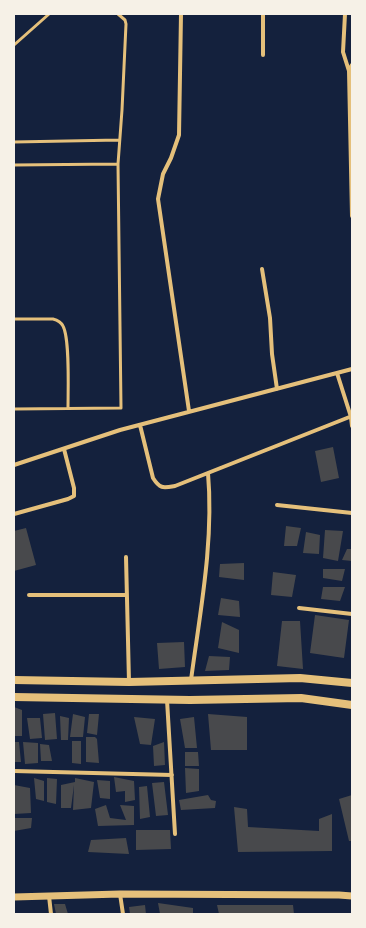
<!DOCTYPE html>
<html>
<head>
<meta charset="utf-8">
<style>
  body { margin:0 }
  #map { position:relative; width:366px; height:928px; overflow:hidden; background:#14213d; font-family:"Public Sans",sans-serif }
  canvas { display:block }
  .frame { position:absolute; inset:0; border:15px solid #f6f1e7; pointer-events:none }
</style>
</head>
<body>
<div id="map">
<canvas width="366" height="928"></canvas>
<div class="frame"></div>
</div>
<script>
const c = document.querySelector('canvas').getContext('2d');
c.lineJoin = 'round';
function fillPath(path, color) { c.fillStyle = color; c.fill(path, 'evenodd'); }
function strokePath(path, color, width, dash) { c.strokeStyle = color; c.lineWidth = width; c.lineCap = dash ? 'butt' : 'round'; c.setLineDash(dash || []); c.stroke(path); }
const building = new Path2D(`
  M333,447L339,478L321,482L315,451Z
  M286,526L301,528L297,546H284Z
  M26,528L36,565L14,571V531Z
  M325,530L343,531L338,561L323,558Z
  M306,532L320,535L319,554L303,553Z
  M347,549H352V561L342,560Z
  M244,563V580L219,577L220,564Z
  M323,569H345L342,581L323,578Z
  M273,572L296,575L292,597L271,595Z
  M323,587H345L340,601L321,599Z
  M221,598L239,601L240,617L218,615Z
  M315,615L349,620L344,658L310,653Z
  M282,621H300L303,669L277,666Z
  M222,622L239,630V653L218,648Z
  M184,642L185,667L159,669L157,643Z
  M209,656L230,657L229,670L205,671Z
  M14,707L22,710V736H14Z
  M55,713L57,739L45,740L43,714Z
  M73,714L85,717L83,737H70Z
  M89,714H99L97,735L87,733Z
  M208,714L247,717V750H211Z
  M60,716L69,718L68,740H61Z
  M134,717L155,719L151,745L140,744Z
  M194,717L197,748H185L180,719Z
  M27,718H40L42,738L30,739Z
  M86,737H95L97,739L99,763L86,762Z
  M72,741H81V764L72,763Z
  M14,742H19L21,762H14Z
  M23,742L38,743V763L25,764Z
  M164,742L165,765L154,766L153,746Z
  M40,744L49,745L52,761H41Z
  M185,752H198L199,766H185Z
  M185,768L199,769V791L186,793Z
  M114,777L134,781L135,800L125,802V791L116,792Z
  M34,778L44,781V801L36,799Z
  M47,778L57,779L56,804L47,802Z
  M75,778L94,782L91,808L73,810L74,785L71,808H61V785L75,782Z
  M97,780L110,781V799L100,798Z
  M164,782L168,815L156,816L152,783Z
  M14,785L30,788L31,813L14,814Z
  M147,786L150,817L140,819L139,787Z
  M208,795L211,800L216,801L215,808L181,810L179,800Z
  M352,795V841H349L339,799Z
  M106,805L110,818L126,820L120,805L134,806V825L98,826L95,809Z
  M234,807L247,809L248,827L319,831V819L332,814V851L238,852Z
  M14,818H32L31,828L14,831Z
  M136,830H170L171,849L136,850Z
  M126,838L129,854L88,852L91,840Z
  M158,903L193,908V914H160Z
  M54,904H65L68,914H56Z
  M145,905L146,914H130L129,907Z
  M217,905H293L294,914H219Z`);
const service = new Path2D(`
  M14,45L49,14
  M14,142L119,140
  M14,165L118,164
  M14,319H53C57,320 61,322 63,326C70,339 68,390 68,408
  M14,409L121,408L118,164L122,110L126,24L125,20L118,14`);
const minor = new Path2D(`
  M181,14L179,135L171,158L163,174L158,199L189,411
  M345,14L343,52L349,71L352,216
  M263,55V14
  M349,71L352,65
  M262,269L270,318L272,354L277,389
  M337,373L351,417L352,426
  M140,425L153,478C160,489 163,488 175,486L352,416
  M14,465L120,430L352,369
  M277,505L352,513
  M14,514L68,499L74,496V488L64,449
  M126,557L129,682
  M29,595H127
  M299,608L352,614
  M191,680C200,612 214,542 208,473
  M167,700L175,834
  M14,771L172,775
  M120,894L123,914
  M49,896L51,914`);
const tertiary = new Path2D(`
  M14,897L120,894L339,895L352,896`);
const secondary = new Path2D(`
  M14,680L129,682L300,678L352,683
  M14,697L190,700L301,698L352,705`);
fillPath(building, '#48494c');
strokePath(service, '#e5c07b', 3);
strokePath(minor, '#e5c07b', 4);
strokePath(tertiary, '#e5c07b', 7);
strokePath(secondary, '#e5c07b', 8);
</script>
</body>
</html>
